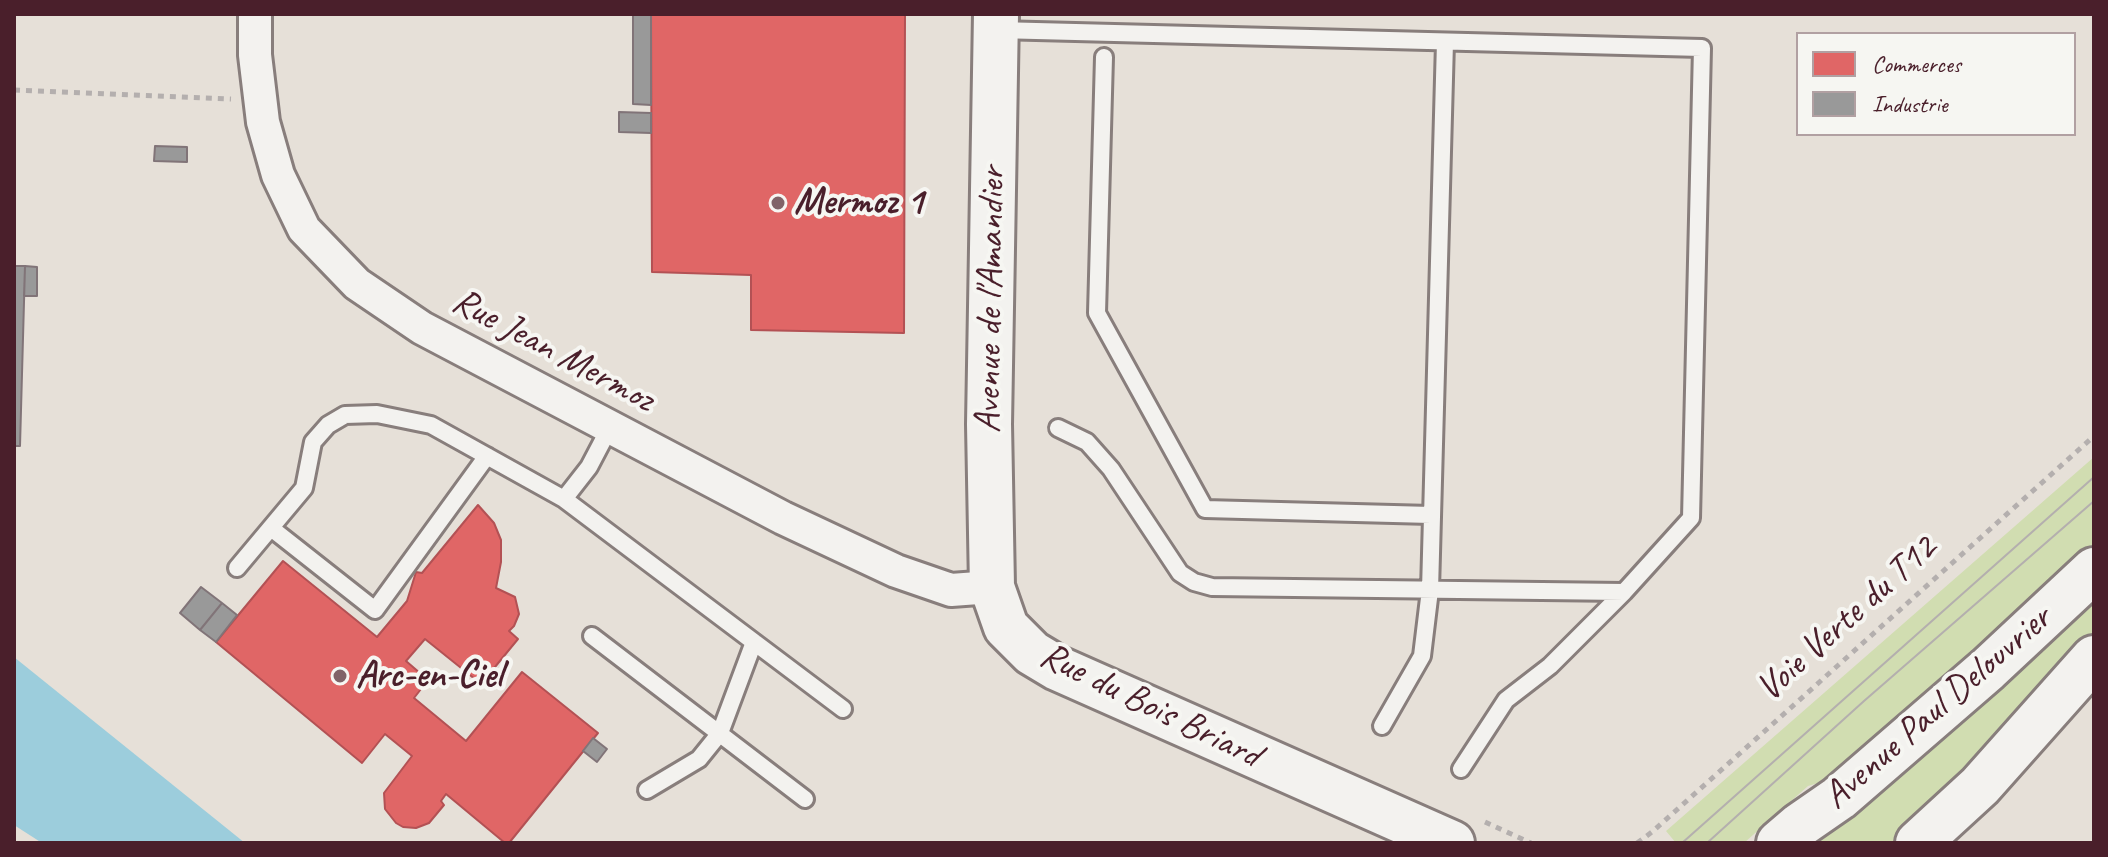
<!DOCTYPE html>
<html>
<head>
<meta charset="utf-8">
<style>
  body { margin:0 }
  #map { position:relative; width:2108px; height:857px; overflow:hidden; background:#e6e0d8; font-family:Caveat,sans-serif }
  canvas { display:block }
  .frame { position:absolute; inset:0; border:16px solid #4a1f2b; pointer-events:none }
  .legend { position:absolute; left:1796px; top:32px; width:280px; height:104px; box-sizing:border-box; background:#f6f6f2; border:2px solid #b1a0a2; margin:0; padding:10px 14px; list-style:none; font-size:24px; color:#4a1f2b }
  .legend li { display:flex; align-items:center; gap:16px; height:40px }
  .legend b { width:40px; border:2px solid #b1a0a2 }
</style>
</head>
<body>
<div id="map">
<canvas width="2108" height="857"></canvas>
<div class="frame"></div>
<ul class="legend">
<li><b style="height:22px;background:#e06666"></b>Commerces</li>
<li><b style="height:22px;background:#999"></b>Industrie</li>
</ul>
</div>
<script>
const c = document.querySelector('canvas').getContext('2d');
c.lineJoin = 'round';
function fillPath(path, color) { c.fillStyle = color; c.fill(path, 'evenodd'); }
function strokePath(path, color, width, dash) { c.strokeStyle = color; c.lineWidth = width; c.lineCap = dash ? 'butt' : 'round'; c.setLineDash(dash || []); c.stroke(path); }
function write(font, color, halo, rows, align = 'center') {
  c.font = font + ' Caveat,sans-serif'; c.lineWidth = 8; c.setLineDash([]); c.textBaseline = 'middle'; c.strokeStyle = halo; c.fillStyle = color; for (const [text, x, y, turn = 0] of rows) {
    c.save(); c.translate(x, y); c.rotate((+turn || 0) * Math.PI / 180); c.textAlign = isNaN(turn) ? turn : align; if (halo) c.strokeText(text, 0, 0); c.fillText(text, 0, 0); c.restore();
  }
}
const green = new Path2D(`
  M2094,457V549L1843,776L1808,786L1744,843H1676L1666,831Z
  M2094,593V639L1895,843H1814L2033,650Z`);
const water = new Path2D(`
  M14,657L245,843H42L14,825Z`);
const shops = new Path2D(`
  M651,14H905L904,333L751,330V275L652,272Z
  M478,505L494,523L501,540V562L496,588L515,597L519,614L514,626L509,631L518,639L481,684L425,639L406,661L428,680L414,698L466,741L522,672L598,733L509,843H505L446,794L441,801L444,805L429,823L416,828L403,827L396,823L385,809L384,793L412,756L385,734L362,763L216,642L283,561L377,637L407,601L416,572L422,573Z`);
const industry = new Path2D(`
  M633,14H651V105L633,104Z
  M619,112L651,113V133L619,132Z
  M155,146L187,147V162L154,161Z
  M14,266H25L20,446H14Z
  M25,266L37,267V296H24Z
  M201,587L222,603L200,630L180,613Z
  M222,603L237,615L216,642L200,630Z
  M593,738L607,749L597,762L583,751Z`);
const path = new Path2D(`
  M14,90L231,99
  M1485,822L1531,843
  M1637,843L1652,832L2094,436`);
const lane = new Path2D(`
  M997,30L1702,48L1691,518L1624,592L1550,666L1506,700L1461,769
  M1104,57L1097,313L1205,509L1431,515
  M610,427L589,467L564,499L843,709
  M1058,428L1087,442L1111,469L1180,573L1194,582L1212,587L1624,592
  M271,528L375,610L487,456
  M237,568L304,488L313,442L328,425L345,415L377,414L431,425L564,499
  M592,636L805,799
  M1382,726L1422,656L1430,590L1445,42
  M647,790L699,759L720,733L754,642`);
const street = new Path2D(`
  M255,14V55L263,122L278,175L304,229L357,284L422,328L783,518L896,571L951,590L992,587`);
const secondary = new Path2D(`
  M996,14L989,424L992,587L1006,627L1032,653L1057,668L1452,843
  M1779,843L1800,825L1839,798L1988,669L2094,570
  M1918,843L1980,786L2094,658`);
const tram = new Path2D(`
  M1682,843L2094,477
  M1707,843L1864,701L2094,501`);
const markers = [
  [778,203,8,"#816368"],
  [340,676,8,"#816368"]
];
const poiNames = [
  ["Mermoz 1",794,203],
  ["Arc-en-Ciel",356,676]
];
const streetNames = [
  ["Avenue de l'Amandier",991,300,-89],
  ["Rue Jean Mermoz",553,351,28],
  ["Voie Verte du T12",1847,619,-42],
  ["Rue du Bois Briard",1150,706,26],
  ["Avenue Paul Delouvrier",1938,708,-41]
];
fillPath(green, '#d1ddb1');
fillPath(water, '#9ccddc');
fillPath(shops, '#e06666');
strokePath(shops, '#b35154', 2);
fillPath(industry, '#999');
strokePath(industry, '#817478', 2);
strokePath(lane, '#887e7c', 22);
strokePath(street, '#887e7c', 38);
strokePath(secondary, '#887e7c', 50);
strokePath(path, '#b4afae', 5, [6, 6]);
strokePath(lane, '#f3f2ef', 16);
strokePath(street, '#f3f2ef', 32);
strokePath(secondary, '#f3f2ef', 44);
strokePath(tram, '#b4afae', 2);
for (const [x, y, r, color] of markers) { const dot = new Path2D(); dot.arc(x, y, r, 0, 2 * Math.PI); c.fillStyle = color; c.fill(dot); strokePath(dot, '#f6f6f2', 3); }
write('bold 38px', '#4a1f2b', '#f6f6f2', poiNames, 'left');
write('38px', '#4a1f2b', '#f6f6f2', streetNames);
</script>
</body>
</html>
